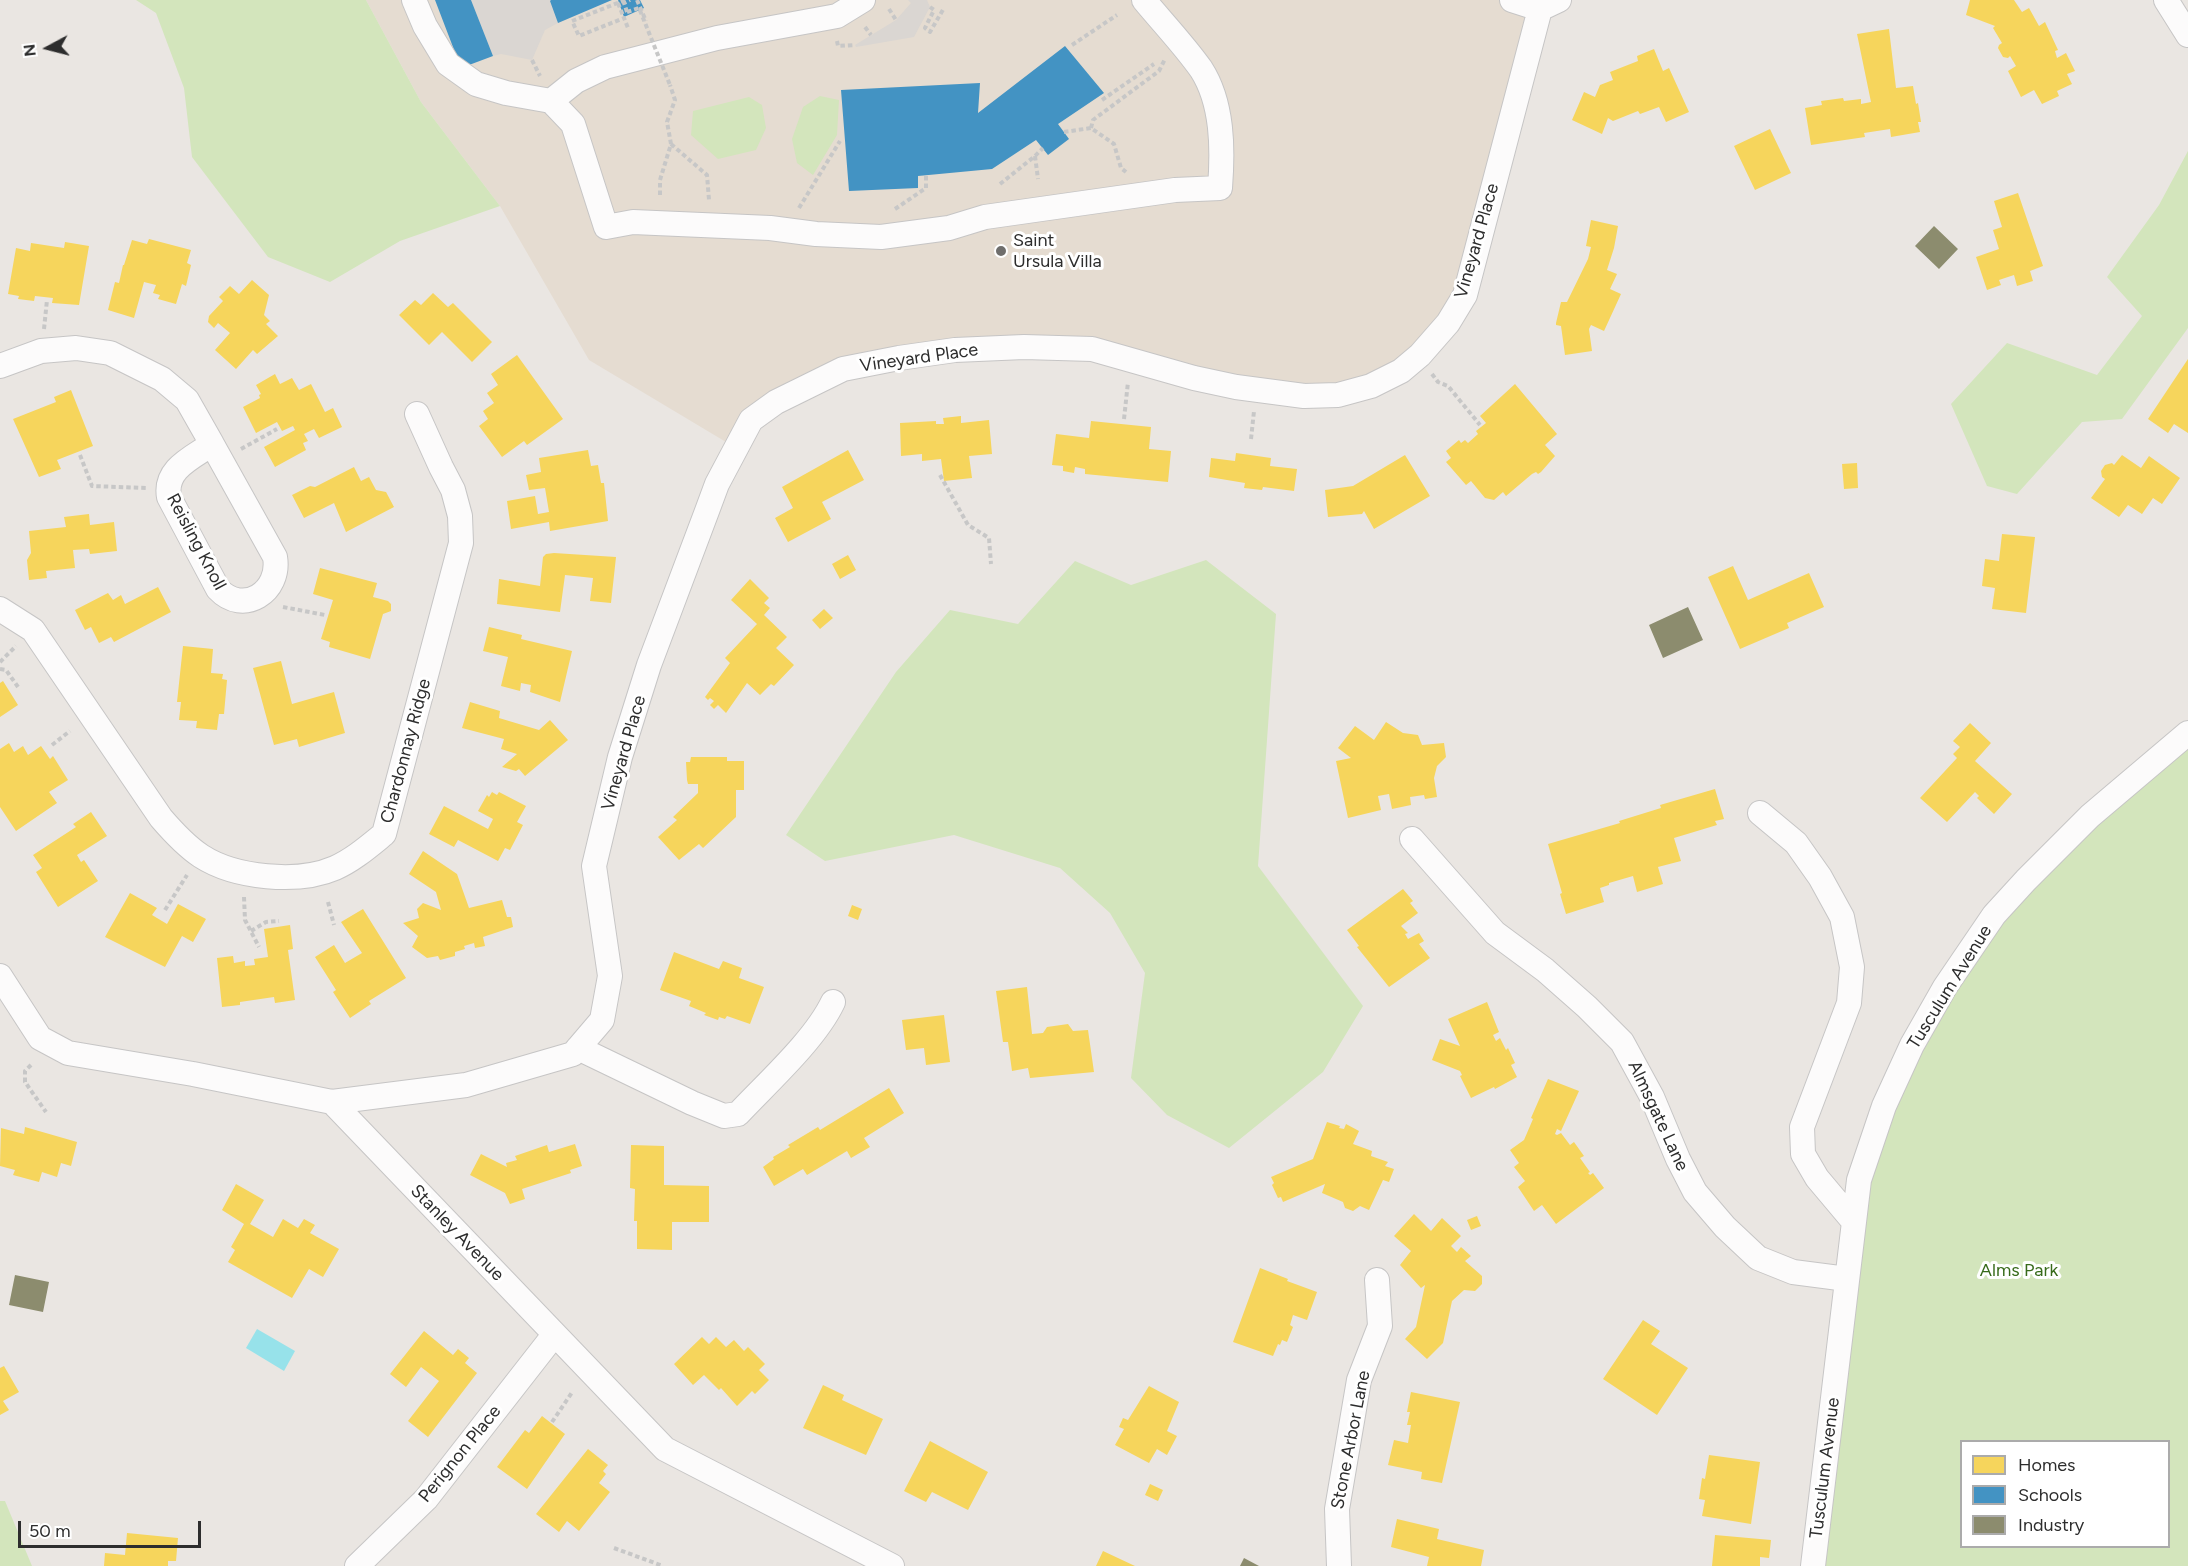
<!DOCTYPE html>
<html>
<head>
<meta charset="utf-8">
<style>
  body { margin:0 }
  #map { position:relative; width:2188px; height:1566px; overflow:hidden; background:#eae6e2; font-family:Figtree,sans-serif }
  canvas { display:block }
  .legend { position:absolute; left:1960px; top:1440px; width:210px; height:108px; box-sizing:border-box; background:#fff; border:2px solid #ababab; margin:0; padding:8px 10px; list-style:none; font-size:18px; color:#2d2d2d }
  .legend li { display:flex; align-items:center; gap:12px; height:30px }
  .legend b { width:30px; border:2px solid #ababab }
  .north { position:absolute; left:18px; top:18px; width:60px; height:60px; -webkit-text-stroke:4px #fff; paint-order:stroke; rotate:263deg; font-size:16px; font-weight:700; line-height:24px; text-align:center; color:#2d2d2d }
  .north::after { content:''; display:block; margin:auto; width:21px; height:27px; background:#2d2d2d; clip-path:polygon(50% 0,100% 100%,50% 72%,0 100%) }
  .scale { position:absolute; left:18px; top:1521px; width:183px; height:27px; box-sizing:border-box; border:3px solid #2d2d2d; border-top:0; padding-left:8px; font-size:18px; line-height:21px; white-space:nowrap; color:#2d2d2d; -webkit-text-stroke:4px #fff; paint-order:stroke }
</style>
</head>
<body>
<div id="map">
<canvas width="2188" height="1566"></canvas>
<ul class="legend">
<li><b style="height:16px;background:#f6d55c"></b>Homes</li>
<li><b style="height:16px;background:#4393c3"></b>Schools</li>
<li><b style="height:16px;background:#8c8c6e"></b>Industry</li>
</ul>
<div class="north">N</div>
<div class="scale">50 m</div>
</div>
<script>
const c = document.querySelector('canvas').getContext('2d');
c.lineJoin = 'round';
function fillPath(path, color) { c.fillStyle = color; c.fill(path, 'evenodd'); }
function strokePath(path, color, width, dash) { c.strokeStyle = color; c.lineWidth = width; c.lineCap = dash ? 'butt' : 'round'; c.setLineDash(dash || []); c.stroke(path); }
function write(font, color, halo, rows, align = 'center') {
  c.font = font + ' Figtree,sans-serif'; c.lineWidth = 6; c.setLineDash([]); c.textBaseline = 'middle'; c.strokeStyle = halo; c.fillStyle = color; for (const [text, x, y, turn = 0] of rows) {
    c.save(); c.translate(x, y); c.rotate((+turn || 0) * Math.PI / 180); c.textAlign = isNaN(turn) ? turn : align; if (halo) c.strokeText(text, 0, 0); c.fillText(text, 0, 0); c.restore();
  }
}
const education = new Path2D(`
  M366,0H1512L1540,9L1465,295L1420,355L1338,395L1092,349L899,358L776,402L736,448L589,360L500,206L421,102Z`);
const green = new Path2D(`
  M136,0H366L421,102L500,206L400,241L330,282L268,257L192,157L184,88L156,13Z
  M820,96L839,100L837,135L813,175L797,163L792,139L803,107Z
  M749,97L762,105L766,128L756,150L718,159L691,135L693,111Z
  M2188,151V328L2122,419L2082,422L2017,494L1987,486L1951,404L2007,343L2097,375L2142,316L2107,277L2159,205Z
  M1206,560L1276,614L1258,866L1363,1006L1323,1072L1229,1148L1167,1115L1131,1078L1145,973L1110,913L1060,868L954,835L825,861L786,835L896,672L950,610L1018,624L1075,561L1131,585Z
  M2188,733V1566H1814L1859,1180L1884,1106L1994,915ZM1962,1442H2168V1546H1962Z
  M0,1501H5L32,1566H0Z`);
const plaza = new Path2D(`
  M471,0H551L558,23L545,30L532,60L501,54L493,56Z
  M908,0H927L930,7L914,37L856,47L855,45L896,20L911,3Z`);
const water = new Path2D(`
  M257,1329L295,1351L284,1371L246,1348Z`);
const homes = new Path2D(`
  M1970,0H2014L2022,12L2029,8L2039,26L2045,22L2058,50L2055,51L2057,58L2066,53L2075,71L2067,74L2072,84L2057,91L2059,96L2042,104L2034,90L2021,97L2008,71L2016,66L2010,56L2008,58L2003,57L1998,48L1999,45L2002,43L1993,28L1995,26L1966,15Z
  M1889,29L1896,88L1913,86L1916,104L1918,103L1921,122H1918L1920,132L1891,137L1890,129L1864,133L1865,137L1811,145L1805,108L1822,105L1821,101L1843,98L1844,101L1861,99V104L1871,102L1857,34Z
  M1654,49L1663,71L1669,68L1689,112L1666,122L1659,107L1640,114L1638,111L1613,121L1608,118L1602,134L1572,120L1584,92L1595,97L1600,85L1613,80L1610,72L1638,61L1637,56Z
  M1770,129L1791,173L1755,190L1734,146Z
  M2018,193L2043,266L2030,271L2033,281L2017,286L2014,275L1999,280L2001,285L1987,290L1976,257L1999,249L1993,230L2002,227L1994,201Z
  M1591,220L1618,226L1614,248L1607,270L1617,274L1610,289L1621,294L1604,331L1591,325L1589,329L1592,351L1565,355L1561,326L1556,325V323L1561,302H1567L1588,259L1591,247L1586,246Z
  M149,239L191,250L187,263L191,265L186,286L182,284L176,304L158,299L160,295L153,293L156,285L144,282L134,318L108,310L115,282L119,283L123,265H124L132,240L147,244Z
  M65,242L89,246L79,305L52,303L53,298L35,296L34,301L18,299L19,296L8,294L16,248L30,251L31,243L64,248Z
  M252,280L269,295L264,315L270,321L266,324L278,336L257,354L253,350L236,369L215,350L230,333L218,323L214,328L208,322L209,316L223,301L219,297L230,286L239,294Z
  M433,293L448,307L453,303L492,342L472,362L442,332L429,345L399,315L415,300L421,305Z
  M517,355L563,419L527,445L524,441L502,457L479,426L488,419L483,411L494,403L487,393L498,385L491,374Z
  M2188,359V433L2174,424L2168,433L2148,419Z
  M275,374L280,384L292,378L299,390L311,384L325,412L333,408L342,427L319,438L314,429L304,434L308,441L303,443L306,450L275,467L264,447L295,430L293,426L282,431L277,422L256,433L243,407L260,398L259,395L261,394L256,385Z
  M1515,384L1557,434L1545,445L1555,456L1541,472L1538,474L1536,472L1532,474L1506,496L1503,492L1494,500L1485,498L1471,481L1466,485L1446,462L1451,458L1446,451L1459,440L1461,443L1465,440L1468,443L1478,434L1476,431L1486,423L1480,416Z
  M71,390L93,446L57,460L61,469L39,477L13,419L56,402L54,397Z
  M961,416V423L989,420L992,454L969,456L972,478L944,481L941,459L922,461V454L901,456L900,423L936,421V424H944L943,418Z
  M1091,421L1151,427L1149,449L1171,451L1168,482L1085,474V469L1075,467L1074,473L1063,471V466L1052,465L1056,434L1089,438Z
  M588,450L591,466L598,465L601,483H604L608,521L550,531L549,522L511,529L507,501L535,496L538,514L549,512L545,488L529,490L526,475L541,472L539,458Z
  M848,450L864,480L822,502L831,519L788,542L775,518L793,508L782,487Z
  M1236,453L1271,458L1270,466L1297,469L1294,491L1263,487L1262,490L1244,488L1245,483L1209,477L1211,458L1235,461Z
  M1405,455L1430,496L1374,529L1364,511L1362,514L1328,517L1325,490L1353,486Z
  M2122,455L2141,468L2149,456L2180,478L2162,504L2153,498L2142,514L2128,505L2119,517L2091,498L2105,479L2102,477L2101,471L2105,465L2112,463L2114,465Z
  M1857,463L1858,488L1844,489L1842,464Z
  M354,467L361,481L369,477L376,490L386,492L394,507L346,532L334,503L304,518L292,495L310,486L315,487Z
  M89,514L90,525L114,522L117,551L90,554L89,549L73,550L75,568L46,571L47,578L29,580L27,560L31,553L29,531L66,527L64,517Z
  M2002,534L2035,537L2026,613L1992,609L1995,588L1982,586L1985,559L1999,561Z
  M554,553L616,557L611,603L590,601L593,578L565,575L560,612L497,604L499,579L540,586L543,557L546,554Z
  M848,555L856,570L840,579L832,564Z
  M1733,566L1748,600L1809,573L1824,607L1787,623L1789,628L1740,649L1708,577Z
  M320,568L377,583L373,597L388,601L391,604V611L383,614L370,659L329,647L330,642L321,639L333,600L313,594Z
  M750,579L769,598L764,603L770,608L764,615L787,637L776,648L794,665L774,686L771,684L760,695L747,683L726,713L718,705L714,709L710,705L714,701L710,698L708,700L705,697L730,663L725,658L757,624L731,600Z
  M158,587L171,612L114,642L111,637L99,643L91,627L85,630L75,610L108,593L113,600L121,595L125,604Z
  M824,609L833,618L820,629L812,620Z
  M489,627L522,635L521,639L572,651L560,702L530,692L531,685L521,683L520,691L501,686L508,657L483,651Z
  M183,646L213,649L211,673L223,674L222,679L227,680L224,714H219L217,730L196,728L197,721L179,720L181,702H177Z
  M281,661L292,704L334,692L345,733L299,747L297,739L274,745L253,668Z
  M3,681L18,705L0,717V683Z
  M470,702L500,711L499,718L539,730L550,720L568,740L525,776L519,769L516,771L502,767L517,754L501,749L504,739L462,728Z
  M1386,722L1403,733L1418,735L1422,745L1444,743L1446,757L1437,766L1434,778L1437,797L1425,799L1424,795L1410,797L1411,805L1392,809L1389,794L1378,796L1381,810L1348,818L1336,761L1351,758L1338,748L1355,726L1374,740Z
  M1970,723L1991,743L1975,761L2012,794L1994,814L1977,798L1979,796L1975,792L1947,822L1920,798L1957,758L1953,754L1960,747L1953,741Z
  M9,743L14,752L23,746L28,755L41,746L50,759L53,756L68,780L49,792L57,803L16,831L0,807V749Z
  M691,757H727V761H744V790H736V817L703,848L699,844L679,860L658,837L677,820L673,817L698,793V784H688L687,780L686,762H690Z
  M1715,789L1724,819L1715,821L1717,825L1674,838L1681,861L1658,867L1663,884L1637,892L1633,876L1609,883V885L1600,888L1604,902L1566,914L1560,894L1562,893L1548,844L1620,823L1619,821L1661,808L1660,805Z
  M492,792L497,795L499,792L526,806L517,822L523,825L510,850L505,848L498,861L458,840L454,847L429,834L444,806L488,829L493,819L478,811L487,795L489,797Z
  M91,812L107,836L77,855L81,862L84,860L98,881L58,907L36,872L42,868L33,855L76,827L73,824Z
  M423,851L457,874L469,908L502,900L507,917H511L513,927L483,937L485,946L475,948L474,943L464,946L465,949L455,952V956L440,960L438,956L427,958L412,947L418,936L403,923L419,918L417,909L423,903L441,910L436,892L409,874Z
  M1403,889L1413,901L1410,903L1418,913L1401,926L1408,933L1405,934L1408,939L1419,933L1424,941L1419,944L1430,958L1389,987L1357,947L1359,946L1347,930Z
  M130,893L157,908L152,915L167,924L178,904L206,919L193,942L182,936L165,967L105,937Z
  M852,905L862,909L858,920L848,916Z
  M363,909L406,978L369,1001L371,1004L350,1018L333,992L336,990L315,957L334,945L345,963L362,953L341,922Z
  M290,925L293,949L288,950L295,1000L275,1003L274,997L240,1002V1005L222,1007L217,958L233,956L234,963L245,961V966L255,965L254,959L268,957L264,929Z
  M674,952L719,969L723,961L742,968L739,978L764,987L750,1024L727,1016L725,1019L719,1017L718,1020L704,1015L706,1013L689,1006L691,1001L660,990Z
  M1027,987L1032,1034L1043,1033L1047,1027L1068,1024L1073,1031L1088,1030L1094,1072L1030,1078L1028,1068L1012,1071L1008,1042H1003L996,991Z
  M1487,1002L1499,1032L1493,1035L1496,1041L1500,1038L1506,1050L1508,1048L1515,1063L1511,1065L1517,1077L1495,1089L1494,1087L1471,1098L1460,1076L1462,1075L1460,1071L1432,1060L1440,1039L1460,1046L1448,1019Z
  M944,1015L950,1062L926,1065L924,1048L906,1050L902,1020Z
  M1548,1079L1579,1091L1561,1131L1557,1129L1555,1134L1557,1135L1561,1133L1570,1145L1574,1142L1584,1156L1580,1158L1590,1172L1588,1173L1590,1175L1593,1173L1604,1188L1556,1224L1542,1205L1534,1211L1518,1187L1525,1181L1514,1167L1519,1163L1510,1150L1524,1140L1533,1119L1531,1118Z
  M889,1088L904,1113L864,1138L870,1147L851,1158L847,1151L807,1175L803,1169L774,1186L763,1167L774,1159L773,1157L790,1147L788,1145L818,1127L820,1130Z
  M1327,1122L1340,1126L1339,1128L1344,1129L1346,1124L1359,1131L1353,1144L1372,1151L1371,1156L1388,1162L1385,1166L1394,1169L1389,1182L1383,1180L1369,1210L1360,1206L1353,1211L1345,1208L1343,1202L1322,1193L1325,1184L1283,1202L1281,1197L1278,1198L1272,1185L1274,1183L1271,1177L1313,1159Z
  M25,1127L77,1142L71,1166L61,1163L57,1177L42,1172L39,1182L13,1175L15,1170L0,1166L1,1128L24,1134Z
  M575,1144L582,1166L570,1170L571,1173L522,1189L525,1199L510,1204L505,1193L470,1175L481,1154L507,1167L506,1163L517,1160L515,1156L547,1145L549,1152Z
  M631,1145L664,1146V1185L709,1186V1222H672V1250L637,1249V1221H634L635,1189L630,1188Z
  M236,1184L264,1200L250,1224L273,1237L283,1219L298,1228L304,1219L315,1225L310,1233L339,1249L323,1277L309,1269L292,1298L228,1262L235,1250L231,1247L244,1224L222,1210Z
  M1414,1214L1431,1231L1442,1218L1461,1236L1451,1246L1457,1252L1461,1247L1471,1256L1465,1261L1482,1276V1284L1475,1291L1464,1290L1452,1301L1443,1343L1427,1359L1405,1339L1416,1327L1425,1285L1421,1288L1400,1265L1411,1251L1394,1236Z
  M1477,1216L1481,1226L1471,1230L1467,1220Z
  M1260,1268L1288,1279L1287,1281L1317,1292L1307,1320L1293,1315L1290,1325L1293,1327L1287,1342L1282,1340L1280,1345L1278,1344L1273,1356L1233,1342Z
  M1643,1320L1660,1331L1651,1344L1688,1368L1657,1415L1603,1379Z
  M424,1331L453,1355L458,1349L469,1358L465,1363L477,1373L428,1437L408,1421L439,1381L421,1367L406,1387L390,1374Z
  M702,1337L709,1344L716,1337L726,1347L734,1340L744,1351L748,1347L765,1364L759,1370L769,1380L755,1394L752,1391L737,1406L721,1388L719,1390L704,1375L693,1385L674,1364Z
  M4,1366L19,1392L3,1401L9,1410L0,1415V1368Z
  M823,1385L844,1395L842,1400L883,1419L866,1455L803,1428Z
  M1149,1386L1179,1402L1167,1431L1177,1436L1167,1455L1157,1449L1149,1463L1115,1445L1124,1429L1119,1427L1123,1418L1128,1420Z
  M1411,1392L1460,1402L1442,1483L1421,1479L1422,1472L1388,1465L1394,1440L1408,1443L1411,1425H1407L1410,1412H1407Z
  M542,1416L565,1434L527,1489L497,1467L525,1430L529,1433Z
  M930,1441L988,1472L968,1510L932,1492L926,1502L904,1491Z
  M588,1449L608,1465L603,1471L606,1474L599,1483L610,1492L579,1531L567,1521L559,1532L536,1514Z
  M1709,1455L1760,1462L1751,1524L1702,1516L1705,1500L1699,1499L1702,1478L1705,1479Z
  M1150,1484L1163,1490L1158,1501L1145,1495Z
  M1397,1519L1439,1529L1437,1539L1484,1550L1481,1566H1427L1429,1557L1391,1547Z
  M127,1533L178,1538L176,1561H168V1566H104L105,1553L125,1555Z
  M1715,1535L1771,1540L1769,1558L1760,1557V1566H1712Z
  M1103,1551L1135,1566H1096Z`);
const schools = new Path2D(`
  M435,0H471L493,56L461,68Z
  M612,0L558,23L550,1L551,0Z
  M618,0H640L644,8L624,17Z
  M1065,46L1104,93L1058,124L1069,139L1048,155L1036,140L992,169L918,176V188L849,191L841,90L980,83L978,113Z`);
const industry = new Path2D(`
  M1934,226L1958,249L1939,269L1915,246Z
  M1688,607L1703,640L1663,658L1649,625Z
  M15,1275L49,1282L43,1312L9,1305Z
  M1244,1558L1259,1566H1240Z`);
const path = new Path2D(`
  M625,0L572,21L579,36L624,18L628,28
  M637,0L646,21
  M618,3L624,18
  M930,7L934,10L925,28L930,32L944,8
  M889,9L896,20
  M627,12L624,3L630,0
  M865,27L871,35
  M837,41L838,46L855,45
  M1072,45L1117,15
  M532,60L540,76
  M1102,100L1154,64
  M1091,128L1093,120L1159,71L1165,59
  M1064,132L1091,128L1114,144L1121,168L1126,172
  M671,144L707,175L709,200
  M1035,156L1038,179
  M1000,184L1035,156L1043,148
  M660,195V180L671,144L667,122L675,100L670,85
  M799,208L840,141
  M895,209L926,188V175
  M44,329L47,300
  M1432,374L1438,382L1448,386L1480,425
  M1124,419L1128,382
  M1251,439L1254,411
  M241,449L277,429
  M80,455L92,486L146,488
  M940,475L968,525L989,538L991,564
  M283,607L325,615
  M0,662L16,646
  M0,669L6,670L18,687
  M52,745L70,731
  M244,897L245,920L259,947
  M328,902L334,925
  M165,910L187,875
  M251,931L266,922L279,921
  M31,1065L25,1071V1082L46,1112
  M552,1422L573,1391
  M614,1548L663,1566`);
const minor = new Path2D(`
  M414,0L425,26L448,64L476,84L506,93L551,101L573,124L606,227L633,222L770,228L816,234L881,237L949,228L985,217L1175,190L1220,188C1223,149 1223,103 1201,69C1184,45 1163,23 1144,0
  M1512,0L1540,9L1559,0
  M2166,0L2188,35
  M551,101L576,81L605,67L717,38L837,16L863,0
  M0,366L41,351L76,348L110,353L162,379L187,400L212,444
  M212,444L275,557C281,592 243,616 218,589L169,497C164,469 192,458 212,444Z
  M0,609L33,630L161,818C173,832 186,846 201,856C235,878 298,884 335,868C353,860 368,847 384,834L461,543L460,516L453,490L441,467L417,414
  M1760,813L1796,843L1820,877L1842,917L1852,967L1849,1003L1802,1127L1803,1154L1817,1178L1854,1222
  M1412,839L1495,933L1545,970L1587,1007L1622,1042L1652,1097L1678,1159L1695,1192L1725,1227L1758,1258L1793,1272L1847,1279
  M0,976L40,1038L68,1053L193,1074L332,1102L665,1449L892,1566
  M578,1048L692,1103L724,1116L738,1114C767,1083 815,1040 833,1002
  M332,1102L466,1085L573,1054L602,1020L610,976L594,866L620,757L649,665L707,511L717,484L751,420L776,402L843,369L899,358L955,350L1024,347L1092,349L1194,378L1236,387L1304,396L1338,395L1371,386L1401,371L1420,355L1448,323L1465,295L1540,9
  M357,1566L426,1499L554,1335
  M1339,1566L1337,1509L1359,1380L1380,1326L1377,1280
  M1813,1566L1859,1180L1884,1106L1912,1045L1945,987L1994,915L2026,880L2090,816L2188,733`);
const pathBridge = new Path2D(`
  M627,12L639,8L670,85`);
const markers = [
  [1001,251,6,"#6f6e6c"]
];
const poiNames = [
  ["Saint",1013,241],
  ["Ursula Villa",1013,262]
];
const streetNames = [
  ["Vineyard Place",1477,241,-74],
  ["Vineyard Place",919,358,-8],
  ["Reisling Knoll",196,542,62],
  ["Chardonnay Ridge",406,751,-75],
  ["Vineyard Place",624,753,-74],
  ["Tusculum Avenue",1950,987,-58],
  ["Almsgate Lane",1658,1116,65],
  ["Stanley Avenue",457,1233,46],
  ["Stone Arbor Lane",1351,1440,-79],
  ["Perignon Place",460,1454,-51],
  ["Tusculum Avenue",1825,1468,-83]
];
const parkNames = [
  ["Alms Park",2019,1271]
];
fillPath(education, '#e5dcd1');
fillPath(green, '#d3e5bc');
fillPath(plaza, '#dad6d2');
fillPath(water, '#97e2ea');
fillPath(homes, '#f6d55c');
fillPath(schools, '#4393c3');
fillPath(industry, '#8c8c6e');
strokePath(minor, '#c6c5c5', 26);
strokePath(path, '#c7c7c7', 4, [4.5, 3]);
strokePath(minor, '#fcfbfb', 24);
strokePath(pathBridge, '#c7c7c7', 4, [4.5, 3]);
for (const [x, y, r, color] of markers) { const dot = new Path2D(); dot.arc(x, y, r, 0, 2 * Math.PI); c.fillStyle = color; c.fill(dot); strokePath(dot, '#fff', 2); }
write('18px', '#2d2d2d', '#fff', poiNames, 'left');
write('18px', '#2d2d2d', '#fff', streetNames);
write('18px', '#386b1b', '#fff', parkNames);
</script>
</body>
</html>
